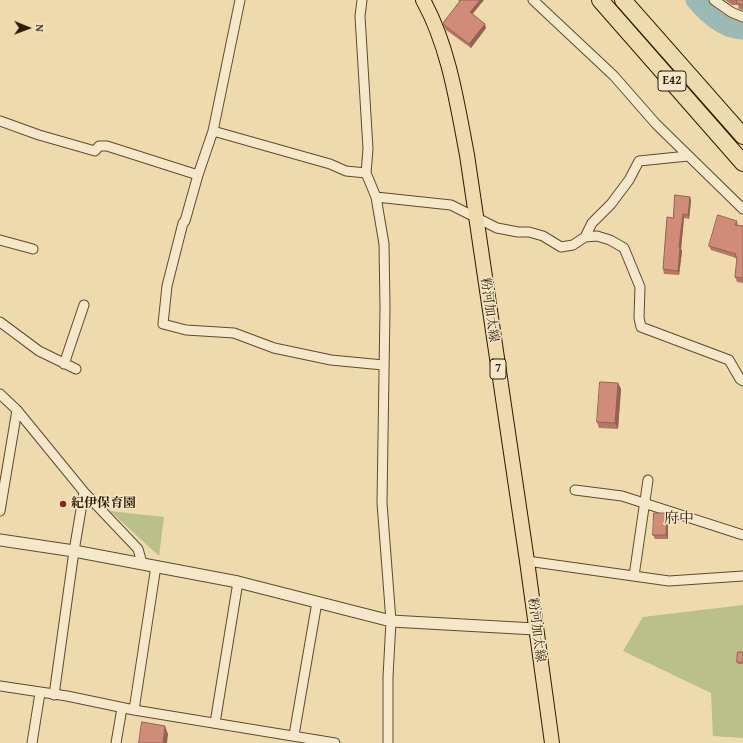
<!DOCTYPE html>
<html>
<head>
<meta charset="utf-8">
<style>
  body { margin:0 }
  #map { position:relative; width:743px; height:743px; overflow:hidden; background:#efdaae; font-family:"Gentium Book Plus",serif }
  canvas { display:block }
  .north { position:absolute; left:8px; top:8px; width:40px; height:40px; -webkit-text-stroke:3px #f5e7ca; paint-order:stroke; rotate:91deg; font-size:11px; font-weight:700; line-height:16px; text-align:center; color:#2c1b04 }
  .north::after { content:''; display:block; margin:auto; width:14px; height:18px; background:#2c1b04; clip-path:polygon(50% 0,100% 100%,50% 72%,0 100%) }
</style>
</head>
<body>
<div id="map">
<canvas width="743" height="743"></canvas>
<div class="north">N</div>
</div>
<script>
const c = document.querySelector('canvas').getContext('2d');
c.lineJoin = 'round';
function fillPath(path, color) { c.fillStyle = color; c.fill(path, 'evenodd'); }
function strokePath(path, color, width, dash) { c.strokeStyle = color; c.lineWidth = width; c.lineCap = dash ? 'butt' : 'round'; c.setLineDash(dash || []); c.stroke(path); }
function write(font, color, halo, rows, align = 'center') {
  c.font = font + ' "Gentium Book Plus","Noto Serif JP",serif'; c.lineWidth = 3; c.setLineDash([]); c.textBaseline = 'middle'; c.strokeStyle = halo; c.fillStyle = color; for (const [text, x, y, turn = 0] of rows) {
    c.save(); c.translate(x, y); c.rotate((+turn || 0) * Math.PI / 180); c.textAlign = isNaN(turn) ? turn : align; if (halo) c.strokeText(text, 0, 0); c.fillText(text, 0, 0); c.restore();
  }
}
const green = new Path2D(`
  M110,511L164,517L159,556Z
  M743,605V738L713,736L711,693L623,651L643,617Z`);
const river = new Path2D(`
  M695,0C707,14 724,30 743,30`);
const minor = new Path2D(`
  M240,0L213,131L198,175L185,221L183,223L167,286L163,324L186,330L234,333L274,348L331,360L383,365
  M362,0L360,16L368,149L366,173L376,197L384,244L385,308L382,503L391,621L388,677V743
  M533,0L614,76L656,124L743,209
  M714,0L731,12L743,17
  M0,121L39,135L95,151L99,146H107L198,175
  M213,131L330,164L346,171L366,173
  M376,197L451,205L497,228L518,232H529L543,236L561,247L573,245L585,237L592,223L611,204L629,180L639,161L688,156
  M585,237L597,236L610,240L624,248L640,287L639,318L641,327L729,360L740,379L743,381
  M0,240L33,249
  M0,322L39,351L76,369
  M64,364L84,305
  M0,394L17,410L84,492L138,549L142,563
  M575,490L622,496L743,535
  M0,511L17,410
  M527,561L669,581L743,576
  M634,576L648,480
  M0,686L67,696L134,710L335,743
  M54,695L74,551L84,492
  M134,710L156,566
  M215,723L238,582
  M294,735L317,602
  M32,743L40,693
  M116,743L122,708`);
const tertiary = new Path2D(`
  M0,540L74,551L238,582L391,621L535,629`);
const primary = new Path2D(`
  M423,0C449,47 457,103 467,155L527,561L552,743`);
const motorway = new Path2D(`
  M600,0L743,163
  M623,0L743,136`);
const wall = new Path2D(`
  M459,0L486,28L471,48L446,30L443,23L460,2Z
  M725,0H743V10L739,9L738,5H732Z
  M690,197L691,201L689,219L684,218L681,249L682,251L679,275L664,274L663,269L673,218Z
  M737,221L738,226H743V283L737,282L735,277L737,261L736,258L711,250L709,246Z
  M618,383L621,389L618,429L599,428L597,422Z
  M668,518V539H655L653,535Z
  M743,652V664H738L737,662Z`);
const shadedWall = new Path2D(`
  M480,0H484L471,16L470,12Z
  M485,24L486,28L471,48L469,44Z
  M690,197L691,201L689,219L688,215Z
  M683,214L684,218L681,249L682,251L679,275L678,271L679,247Z
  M618,383L621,389L618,429L615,423Z
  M667,513L668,518V539L666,535Z
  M165,726L168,734L167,743H163Z`);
const building = new Path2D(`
  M459,0H480L470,12L485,24L469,44L444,25L443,23L460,1Z
  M737,0H743V5L737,3Z
  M675,195L690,197L688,215L683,214L679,247H680L678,271L663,269L667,217L673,218Z
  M718,215L737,221L735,225L743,226V278L735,277L737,257H735L736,254L709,246Z
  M600,382L618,383L615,423L597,422Z
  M654,513H667L666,535H653Z
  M738,652H743V662H737Z
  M142,722L165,726L163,743H139Z`);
const markers = [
  [63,504,4,"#8f2418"]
];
const shields = [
  [672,81,28],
  [498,369,16]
];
const shieldNames = [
  ["E42",672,81],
  ["7",498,369]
];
const streetNames = [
  ["粉河加太線",489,310,82],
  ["粉河加太線",536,630,83]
];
const poiNames = [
  ["紀伊保育園",71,504]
];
const quarterNames = [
  ["府中",679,519]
];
fillPath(green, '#b9c08a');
strokePath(river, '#9cb9b3', 19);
strokePath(minor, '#5d4b2e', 11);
strokePath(tertiary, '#5d4b2e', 13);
strokePath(primary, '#2c1b04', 16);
strokePath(motorway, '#2c1b04', 18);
strokePath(minor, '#f5e7ca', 9);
strokePath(tertiary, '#f5e7ca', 11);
strokePath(primary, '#efdaae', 14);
strokePath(motorway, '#efdaae', 16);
fillPath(wall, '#b47868');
fillPath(shadedWall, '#926255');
fillPath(building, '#d18c79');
strokePath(building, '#926255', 1);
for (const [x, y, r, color] of markers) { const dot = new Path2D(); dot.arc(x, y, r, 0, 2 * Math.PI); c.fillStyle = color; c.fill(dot); strokePath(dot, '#f5e7ca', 1.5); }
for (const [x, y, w] of shields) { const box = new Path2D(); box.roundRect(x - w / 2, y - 10, w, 20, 3); c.fillStyle = '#f5e7ca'; c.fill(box); strokePath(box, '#2c1b04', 1); }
write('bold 12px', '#2c1b04', null, shieldNames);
write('13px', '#2c1b04', '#f5e7ca', streetNames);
write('bold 13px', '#2c1b04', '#f5e7ca', poiNames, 'left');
write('15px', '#2c1b04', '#f5e7ca', quarterNames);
</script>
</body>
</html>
